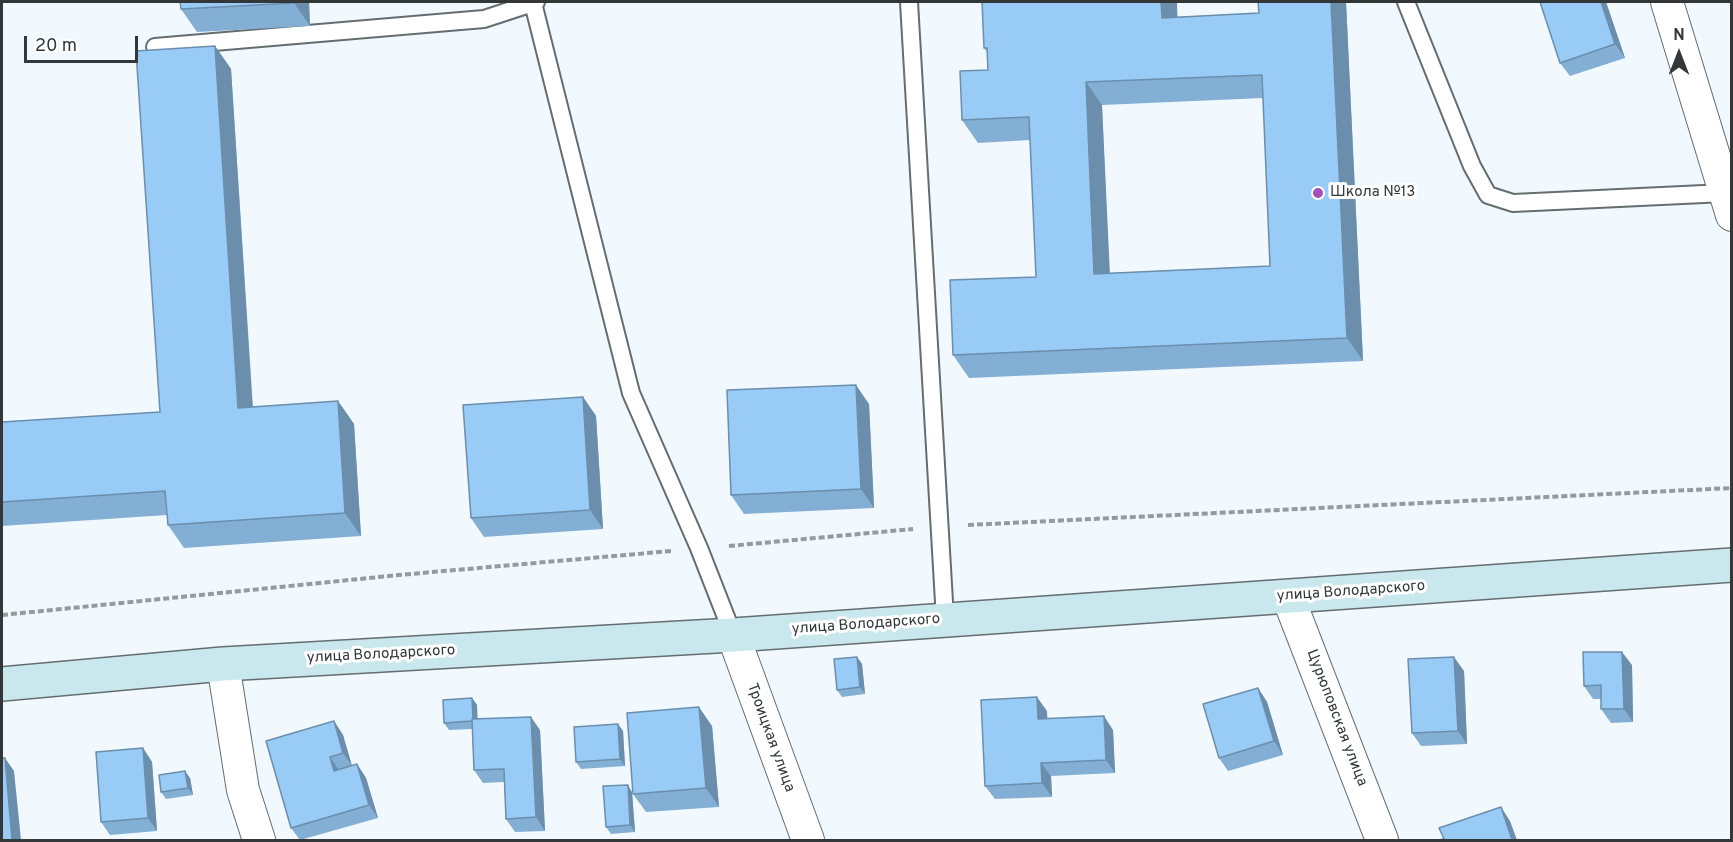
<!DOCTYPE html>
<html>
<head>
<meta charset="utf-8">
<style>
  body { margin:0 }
  #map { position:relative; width:1733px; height:842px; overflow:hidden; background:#f1f9fe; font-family:Overpass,sans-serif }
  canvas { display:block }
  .frame { position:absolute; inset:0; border:3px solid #333738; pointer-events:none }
  .north { position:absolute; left:1649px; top:24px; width:60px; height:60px; -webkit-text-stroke:4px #fff; paint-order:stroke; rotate:0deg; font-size:16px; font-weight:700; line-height:24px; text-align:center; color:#333738 }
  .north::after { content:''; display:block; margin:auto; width:21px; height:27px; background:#333738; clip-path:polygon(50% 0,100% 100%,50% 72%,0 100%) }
  .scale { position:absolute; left:24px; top:36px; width:114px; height:27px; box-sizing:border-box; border:3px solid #333738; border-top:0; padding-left:8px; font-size:18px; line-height:21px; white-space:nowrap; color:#333738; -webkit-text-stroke:4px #fff; paint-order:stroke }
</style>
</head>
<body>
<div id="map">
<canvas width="1733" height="842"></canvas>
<div class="frame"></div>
<div class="north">N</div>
<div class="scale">20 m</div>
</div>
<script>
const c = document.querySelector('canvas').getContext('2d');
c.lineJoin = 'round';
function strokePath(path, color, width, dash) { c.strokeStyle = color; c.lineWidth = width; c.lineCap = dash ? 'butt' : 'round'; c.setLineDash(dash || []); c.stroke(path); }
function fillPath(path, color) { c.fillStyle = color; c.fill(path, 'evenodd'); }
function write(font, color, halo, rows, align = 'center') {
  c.font = font + ' Overpass,sans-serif'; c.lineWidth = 6; c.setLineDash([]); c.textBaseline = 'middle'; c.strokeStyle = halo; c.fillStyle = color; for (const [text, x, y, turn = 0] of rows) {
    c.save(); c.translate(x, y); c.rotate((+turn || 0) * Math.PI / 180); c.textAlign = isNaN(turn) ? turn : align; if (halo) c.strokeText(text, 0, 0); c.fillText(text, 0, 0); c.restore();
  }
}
const path = new Path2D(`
  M968,525L1732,488
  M729,546L913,529
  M2,615L399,575L671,551`);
const lane = new Path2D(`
  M909,2L945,619
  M1406,2L1472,166L1488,195L1513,203L1725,193
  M533,3L631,393L699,548L733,635
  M155,47L484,19L536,2`);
const street = new Path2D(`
  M1667,2L1732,215
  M1288,597L1382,840
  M733,635L808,840
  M223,664L243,790L259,840`);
const secondary = new Path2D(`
  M2,684L223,664L733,635L1732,565`);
const wall = new Path2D(`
  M309,2L310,26L197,32L181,9Z
  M982,2H1177V17L1259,13L1258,2H1346L1363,361L969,378L953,355L1036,277L1030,140L978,143L962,120L988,70L987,52L984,48ZM1263,98L1270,266L1109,273L1102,105Z
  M1540,2H1606L1625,58L1570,76L1560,63Z
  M215,46L231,69L253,407L338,401L354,424L361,536L184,548L168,525L167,515L2,526V422L160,412Z
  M583,397L596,416L603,529L484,537L471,518Z
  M869,404L874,508L744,514L731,495Z
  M857,657L862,664L865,694L842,697L837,690Z
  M1632,665L1633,722L1611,723L1601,709V699H1593L1584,686Z
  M1464,671L1467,744L1421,746L1412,733Z
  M1258,688L1267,702L1283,755L1228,771L1219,758Z
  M472,698L477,705V719L540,730L545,831L515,832L506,819L504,782L483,783L474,770L472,729L449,730L444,723Z
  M1047,711V719L1113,730L1115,773L1051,776L1052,797L995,799L985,786Z
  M334,721L343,735L352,766L357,764L366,778L378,818L300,840L291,828Z
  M618,724L623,731L625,766L581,769L576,762Z
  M712,726L719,807L646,812L633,794Z
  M143,748L152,762L157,831L110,835L101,822Z
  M190,778L193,795L166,799L161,792Z
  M632,792L635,832L611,834L606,827Z`);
const shadedWall = new Path2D(`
  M294,2H309L310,26L294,3Z
  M1161,2H1177L1178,41L1162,18Z
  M1331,2H1346L1363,361L1347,338Z
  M1601,2H1606L1625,58L1615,44Z
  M215,46L231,69L254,431L238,408Z
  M1086,82L1102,105L1111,297L1094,274Z
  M856,385L869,404L874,508L861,489Z
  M583,397L596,416L603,529L590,510Z
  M338,401L354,424L361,536L345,513Z
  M1622,652L1632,665L1633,722L1624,709Z
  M857,657L862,664L865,694L860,687Z
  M1454,657L1464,671L1467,744L1458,731Z
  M1258,688L1267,702L1283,755L1274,741Z
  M1037,697L1047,711L1048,733L1038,719Z
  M472,698L477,705L478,728L473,721Z
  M699,707L712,726L719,807L706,788Z
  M1104,716L1113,730L1115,773L1106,760Z
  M531,717L540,730L545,831L536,817Z
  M334,721L343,735L352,766L343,753Z
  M618,724L623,731L625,766L620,759Z
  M143,748L152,762L157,831L148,818Z
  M330,757L339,770L334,771Z
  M5,758L14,771L21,840H12Z
  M1041,763L1051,776L1052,797L1042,783Z
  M357,764L366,778L378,818L369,805Z
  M185,771L190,778L193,795L188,788Z
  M628,785L632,792L635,832L630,825Z
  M1501,807L1510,821L1517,840H1512Z`);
const building = new Path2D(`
  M180,2H294V3L181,9Z
  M982,2H1161L1162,18L1259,13L1258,2H1331L1347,338L953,355L950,280L1036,277L1029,117L962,120L960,71L988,70L987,48H984ZM1262,75L1270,266L1094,274L1086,82Z
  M1540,2H1601L1615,44L1560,63Z
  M215,46L238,408L338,401L345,513L168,525L165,491L2,502V422L160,412L136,51Z
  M856,385L861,489L731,495L727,390Z
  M583,397L590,510L471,518L463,405Z
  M1583,652H1622L1624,709H1601V685L1584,686Z
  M857,657L860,687L837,690L834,659Z
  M1454,657L1458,731L1412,733L1408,659Z
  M1258,688L1274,741L1219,758L1203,704Z
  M1037,697L1038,719L1104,716L1106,760L1041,763L1042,783L985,786L981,700Z
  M472,698L473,719H472V721L444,723L443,700Z
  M699,707L706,788L633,794L627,713Z
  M531,717L536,817L506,819L504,769L474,770L472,719Z
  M334,721L343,753L330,757L334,771L357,764L369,805L291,828L266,741Z
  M618,724L620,759L576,762L574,727Z
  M143,748L148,818L101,822L96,752Z
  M2,758H5L12,840H2Z
  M185,771L188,788L161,792L159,775Z
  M628,785L630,825L606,827L603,786Z
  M1501,807L1512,840H1439L1444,839L1439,828Z`);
const markers = [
  [1318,193,6,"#a64dba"]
];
const poiNames = [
  ["Школа №13",1330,193]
];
const streetNames = [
  ["улица Володарского",1351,592,-4],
  ["улица Володарского",866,625,-4],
  ["улица Володарского",381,655,-3],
  ["Цурюповская улица",1336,718,69],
  ["Троицкая улица",770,738,70]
];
strokePath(lane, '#656d70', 20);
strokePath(street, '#656d70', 34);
strokePath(secondary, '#656d70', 36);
strokePath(path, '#949a9e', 4, [6, 3]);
strokePath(lane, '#fff', 16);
strokePath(street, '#fff', 32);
strokePath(secondary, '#c9e8ed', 33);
fillPath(wall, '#84afd4');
fillPath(shadedWall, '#6b8ead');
fillPath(building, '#99cbf7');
strokePath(building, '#6b8ead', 1.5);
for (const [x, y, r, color] of markers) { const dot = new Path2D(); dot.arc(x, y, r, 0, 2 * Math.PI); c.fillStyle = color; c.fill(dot); strokePath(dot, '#fff', 2); }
write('15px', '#333738', '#fff', poiNames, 'left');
write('15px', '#333738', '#fff', streetNames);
</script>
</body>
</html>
